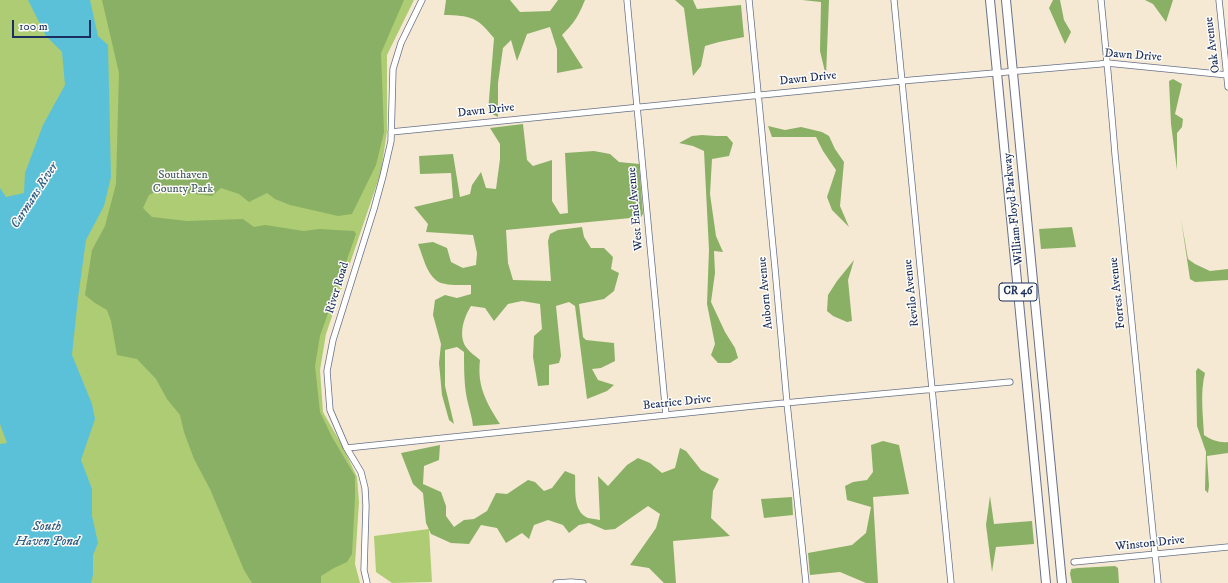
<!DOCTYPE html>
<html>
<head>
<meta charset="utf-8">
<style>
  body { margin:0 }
  #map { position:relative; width:1228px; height:583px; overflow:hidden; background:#f5e9d4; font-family:"IM FELL DW Pica",serif }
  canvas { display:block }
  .scale { position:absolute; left:12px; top:20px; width:79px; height:18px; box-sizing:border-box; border:2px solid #1b2f5e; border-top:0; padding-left:5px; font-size:12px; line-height:14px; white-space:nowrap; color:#1b2f5e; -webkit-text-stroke:3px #fdfcf7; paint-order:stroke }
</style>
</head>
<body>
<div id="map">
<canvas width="1228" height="583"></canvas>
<div class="scale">100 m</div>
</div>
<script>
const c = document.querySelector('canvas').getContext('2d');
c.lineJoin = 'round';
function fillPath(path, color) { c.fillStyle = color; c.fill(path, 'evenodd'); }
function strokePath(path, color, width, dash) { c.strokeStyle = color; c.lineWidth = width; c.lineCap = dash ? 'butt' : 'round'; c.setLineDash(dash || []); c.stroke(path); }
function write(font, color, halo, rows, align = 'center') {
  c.font = font + ' "IM FELL DW Pica",serif'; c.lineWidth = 3; c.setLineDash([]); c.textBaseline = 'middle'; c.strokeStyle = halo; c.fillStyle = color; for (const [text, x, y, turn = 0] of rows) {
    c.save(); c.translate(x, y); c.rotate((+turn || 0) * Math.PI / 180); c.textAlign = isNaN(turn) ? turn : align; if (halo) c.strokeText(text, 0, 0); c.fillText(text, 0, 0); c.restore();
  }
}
const green = new Path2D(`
  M0,0H414L387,55V131L381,172L326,334L320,370L323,412L343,447L357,477L359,502L355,564L360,583H0Z
  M429,529L432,582L392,583L376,572L374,536Z`);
const forest = new Path2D(`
  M102,0H404L381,53L384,132L376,165L352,214L338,216L290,205L275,199L267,193L249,202L239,194L221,188L212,196L159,190L149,195L143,208L152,217L187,221L243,219L254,227L265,225L304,231L319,229L354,231L356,234L320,336L315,366L320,412L332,437L355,476V498L352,554L347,562L334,568L321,576V583H252L244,570L210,489L194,459L184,432L180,415L167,399L156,379L137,359L117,355L111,321L107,310L95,303L85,295L92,250L105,226L116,184L119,73Z
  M446,0H510L520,12L550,11L558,0H585C578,17 575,22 562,35L583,68L557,73V49L550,27L527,34L517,61L511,40L503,48L498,83V117L488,112L494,38C476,16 471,16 444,15Z
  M675,0H693L697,9L741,5L744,37L719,42L705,46L701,66L693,76L684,8Z
  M802,0H829L826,76L820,51L821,2Z
  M1053,0H1060L1064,20L1071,32L1065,44L1049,8Z
  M1145,0H1173L1166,22L1153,4Z
  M1173,79L1182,84L1175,114L1183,119L1182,127L1177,133V170L1171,124L1169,81Z
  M523,124L527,160L533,166L552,160V201L560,214L568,213L565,153L594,151L610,154L619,162L639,164L643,214L641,217L506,230L508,263L513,280L551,281L548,241L550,234L558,230L582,227L584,237L591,248H604L613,257L611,269L619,273L614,291L604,299L579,304L583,337L586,340L614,343L615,361L601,368L592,369L598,380L614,385L607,391L587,399L575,306L569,302L556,306L561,356L559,363L549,365V385L538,386L533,357L534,336L542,329L540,304L522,301L508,304L494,321L485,308L471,306C464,317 458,335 466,347C469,352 476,356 480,360C477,386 486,402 500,424L473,426C472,417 469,408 467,399C464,384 464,367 464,352L457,347L445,350V386L454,424L449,420L442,395L439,363L441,344L433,315L435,300L445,295L457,298L471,294V285C462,285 444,286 437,281C426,273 423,256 418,244L433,242L447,248L451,262L463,268L476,265L477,253L473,235L426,232L428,224L414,207L453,198L451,173L420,174L419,156L453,154L460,197L470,194L472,185L481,172L486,188L496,189L500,159V144L490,128Z
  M768,126L785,130L801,127L822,132L829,136L835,149L844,162L840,206L849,227L832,210L827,197L836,170L823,151L816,137H772Z
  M702,135L716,136H727L733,143L729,156L712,159L710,194L716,236L723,252L714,251L715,273L711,302L725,332L735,348L738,358L730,363H718L711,355L715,344L707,304L709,250L704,151L693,146L679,143L692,136Z
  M1181,219L1188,259L1195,264L1210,271L1228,269V280L1195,282L1190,279Z
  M1072,227L1076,247L1041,249L1039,229Z
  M854,260L848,280L852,321L847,322L833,316L827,311L828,295L837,281Z
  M1198,368L1205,373C1200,393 1203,414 1204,435C1211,440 1220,443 1228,442V453L1207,456L1209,486L1208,493L1205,490L1206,452L1197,426L1196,371Z
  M883,441L899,445L909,494L873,497L878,583H866L840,572L810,575L808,553L852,545L866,533L871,507L847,500L845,486L853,482L867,480L873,472L871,445Z
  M440,445L439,460L424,466L423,484L441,492L446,506V516L454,527L464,520L474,519L487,511L496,493L507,494L528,480L535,482L544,491L552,488L565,471L575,475C576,489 572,511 588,518C591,519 597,519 600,520L598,476L608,486L627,465L638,458L650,463L662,473L675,468L680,448L686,451L701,470L719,479L713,491L711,518L730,536L673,541L676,583H664L649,568L630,565L656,528L660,514L648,506L615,529L605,530L589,523L579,525L569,533L563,525L548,520L534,525L529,539L522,533L506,543L497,528L481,525L469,544L451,543L431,534L426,523L423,493L413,484L401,453Z
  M990,496L994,524L1032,521L1034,544L996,547L992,572L986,525Z
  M792,497L793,515L764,518L761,499Z
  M1115,566L1118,568L1119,583H1072L1070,574L1071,569L1078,568Z`);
const water = new Path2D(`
  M28,0H90L98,36L108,45L111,177L104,206L86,240L78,298L72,355L92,404L95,419L81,460L92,489V516L98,543L93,555V575L91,583H0V444L7,443L0,424V188L6,197L24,193L25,173L43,125L65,85L62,52L46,36Z`);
const minor = new Path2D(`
  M627,0L666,415
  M749,0L775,268L787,403L806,583
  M894,0L951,583
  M1101,0C1106,51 1111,103 1115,154L1158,583
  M1219,0L1228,87
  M391,132L901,81L1100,64L1107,63L1228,75
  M347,448L763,405L1010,382
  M1074,562L1228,547
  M367,583L364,570L366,506L365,488L361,472L346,447L330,410L327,371L333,340L374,209L383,176L391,141L393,69L401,43L422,0
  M556,583L571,582L583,583`);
const highway = new Path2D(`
  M990,0L1046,583
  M1006,0L1062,583`);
const shields = [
  [1018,292,38]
];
const shieldNames = [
  ["CR 46",1018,292]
];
const streetNames = [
  ["Oak Avenue",1213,45,-97],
  ["Dawn Drive",1133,56,4],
  ["Dawn Drive",808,79,-6],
  ["Dawn Drive",486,111,-6],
  ["West End Avenue",636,209,-95],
  ["William Floyd Parkway",1014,209,-96],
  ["River Road",338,288,-73],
  ["Auborn Avenue",766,293,-95],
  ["Revilo Avenue",912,293,-96],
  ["Forrest Avenue",1118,293,-96],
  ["Beatrice Drive",677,403,-6],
  ["Winston Drive",1150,544,-6]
];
const parkNames = [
  ["Southaven",183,176],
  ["County Park",183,190]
];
const waterNames = [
  ["Carmans River",35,196,-57],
  ["South",47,527],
  ["Haven Pond",47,542]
];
fillPath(green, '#adcc73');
fillPath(forest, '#8ab065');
fillPath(water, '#5bc1d9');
strokePath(minor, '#677087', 7);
strokePath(highway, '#677087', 10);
strokePath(minor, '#fff', 5.5);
strokePath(highway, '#fff', 8);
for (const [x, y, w] of shields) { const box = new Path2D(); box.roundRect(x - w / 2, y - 9, w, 18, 3); c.fillStyle = '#fdfcf7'; c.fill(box); strokePath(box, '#1b2f5e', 1); }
write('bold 11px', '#1b2f5e', null, shieldNames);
write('12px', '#1b2f5e', '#fdfcf7', streetNames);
write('12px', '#475e64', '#fdfcf7', parkNames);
write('italic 13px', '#2e5b83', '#fdfcf7', waterNames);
</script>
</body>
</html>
